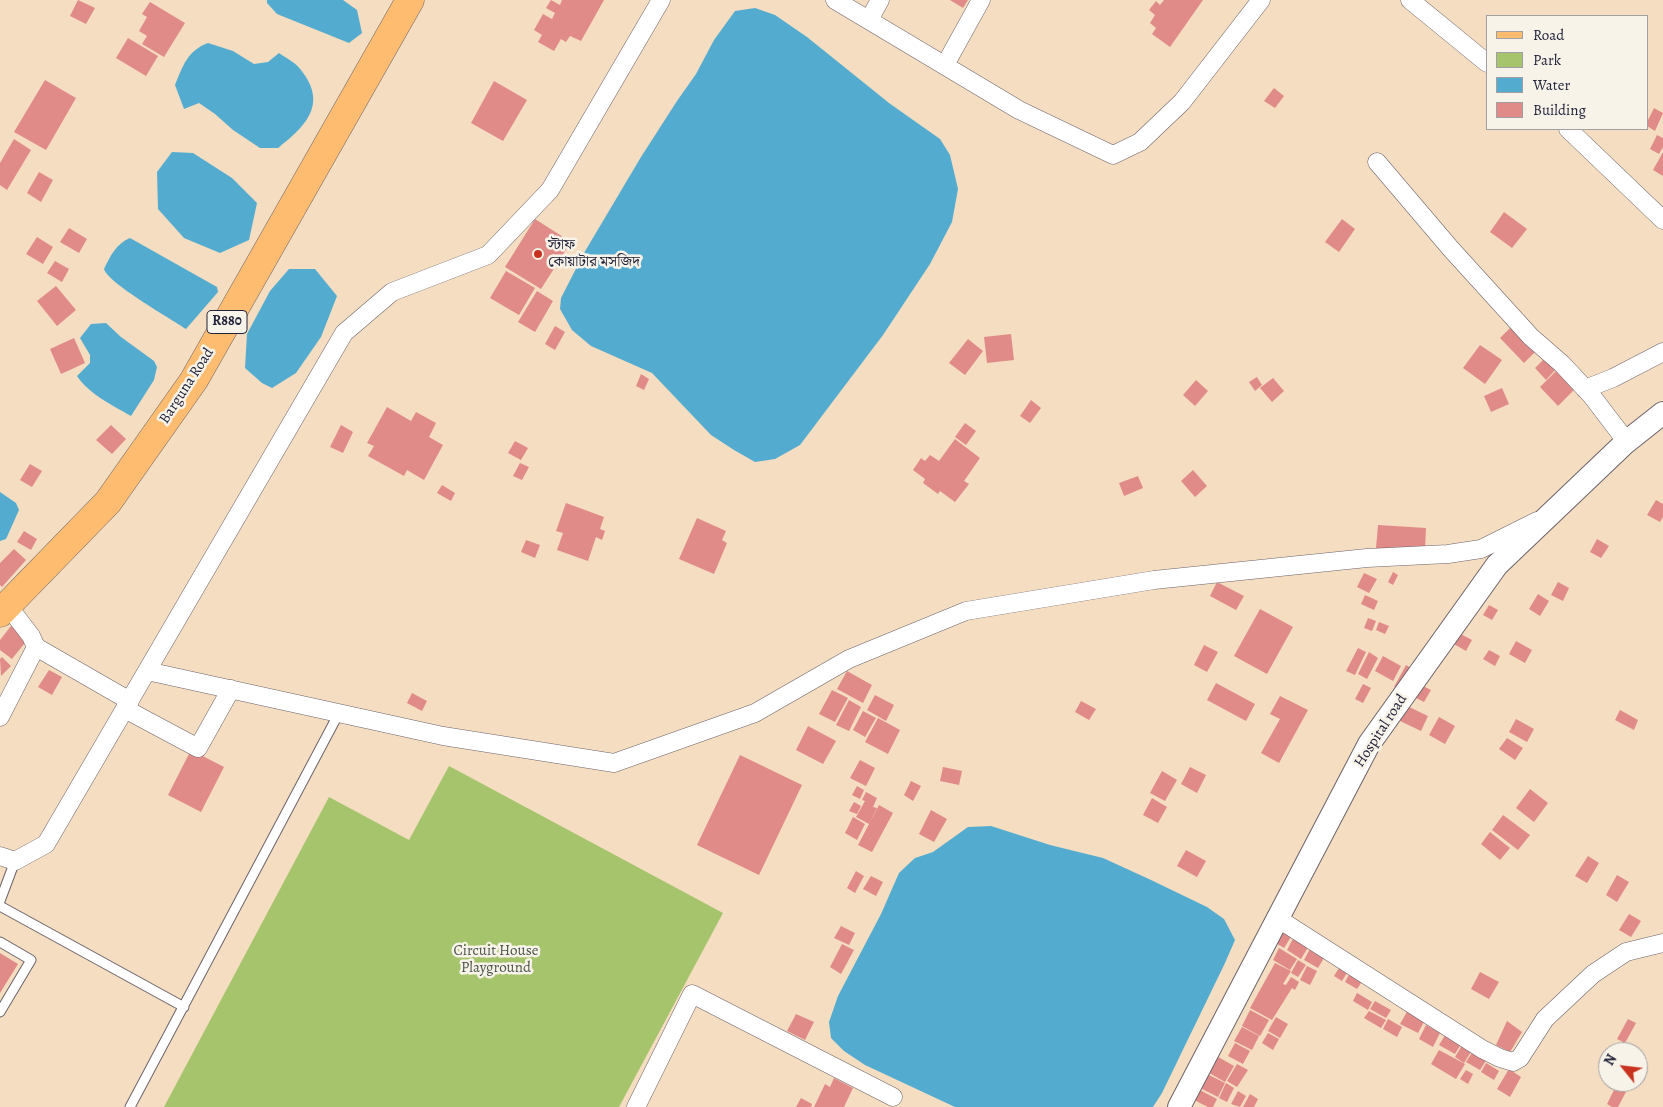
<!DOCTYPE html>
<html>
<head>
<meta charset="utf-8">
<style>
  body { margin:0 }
  #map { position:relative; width:1663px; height:1107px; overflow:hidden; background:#f4ddc0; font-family:Alegreya,serif }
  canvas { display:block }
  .legend { position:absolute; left:1486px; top:15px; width:162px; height:115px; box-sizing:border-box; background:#f7f3e8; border:1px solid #a29fa3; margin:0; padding:6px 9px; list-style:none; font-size:15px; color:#22223b }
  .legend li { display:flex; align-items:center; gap:10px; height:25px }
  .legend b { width:25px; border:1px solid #a29fa3 }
  .north { position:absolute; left:1598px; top:1042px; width:50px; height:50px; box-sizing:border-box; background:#f7f3e8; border:1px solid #a29fa3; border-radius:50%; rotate:299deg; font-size:14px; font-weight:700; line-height:20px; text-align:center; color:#22223b }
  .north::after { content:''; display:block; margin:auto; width:18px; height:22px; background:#c8321e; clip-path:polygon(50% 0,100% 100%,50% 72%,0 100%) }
</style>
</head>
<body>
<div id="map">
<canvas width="1663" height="1107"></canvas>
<ul class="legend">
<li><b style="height:6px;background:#fdbc6f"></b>Road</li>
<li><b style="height:14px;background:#a6c46c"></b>Park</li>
<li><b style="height:14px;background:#53acd0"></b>Water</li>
<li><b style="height:14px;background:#e18b89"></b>Building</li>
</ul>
<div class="north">N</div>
</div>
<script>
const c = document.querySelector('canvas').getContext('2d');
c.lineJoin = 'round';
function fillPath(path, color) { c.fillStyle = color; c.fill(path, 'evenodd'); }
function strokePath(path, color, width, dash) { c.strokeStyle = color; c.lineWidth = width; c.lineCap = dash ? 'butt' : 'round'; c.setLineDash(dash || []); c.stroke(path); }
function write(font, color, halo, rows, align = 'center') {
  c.font = font + ' Alegreya,"Noto Serif Bengali",serif'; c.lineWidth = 5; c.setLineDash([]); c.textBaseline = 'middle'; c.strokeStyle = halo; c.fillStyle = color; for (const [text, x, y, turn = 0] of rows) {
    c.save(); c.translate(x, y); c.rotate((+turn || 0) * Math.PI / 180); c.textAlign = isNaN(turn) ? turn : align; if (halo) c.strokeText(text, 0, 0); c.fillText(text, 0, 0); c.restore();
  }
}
const green = new Path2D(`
  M449,766L723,913L619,1107H164L329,797L409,840Z`);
const water = new Path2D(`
  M267,0H343L357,10L362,33L349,43L277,14L267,3Z
  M755,8L775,15L807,37L889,103L940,139L950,155L958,189L952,222L930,264L883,335L800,445L775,459L755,462L734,450L711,435L652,373L591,346L572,330L560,309L561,298L584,253L641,157L677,101L696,74L714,40L735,11Z
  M208,43L233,51L254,64L268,62L279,53C286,58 296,63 301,70C328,104 306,126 278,148H260L233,130L215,114L199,103L184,109L175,85C183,66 187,51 208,43Z
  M172,152L193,153L232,178L257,203L249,240L220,253L184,238L158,209L157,172Z
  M130,238L217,287L218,292L186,329C170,318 109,284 104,269C110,256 117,243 130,238Z
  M289,269H315L337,296L321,337L296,373L272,388L262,383L245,368L247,334L270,291Z
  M106,323L121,337L154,361L157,367L154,380L131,416C112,405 89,394 77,376L90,363V355L80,338L91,324Z
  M0,492L16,503L19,510L6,539L0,541Z
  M991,826L1050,845L1103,858L1151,880L1207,907L1224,919L1235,940L1225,963L1162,1093L1153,1107H955L865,1065L844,1051L831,1038L829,1022L838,996L881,914L899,873L915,858L933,852L968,827Z`);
const building = new Path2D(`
  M78,0L95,8L86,24L70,16Z
  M551,0L560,5L562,0H604L581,41L570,36L566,42L561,39L554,51L538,42L542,35L534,30L543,14L552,19L555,13L546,8Z
  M950,0H968L963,8Z
  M1164,0H1203L1170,47L1152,34L1156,28L1150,23L1155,15L1149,10L1156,1L1160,5Z
  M150,2L185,23L164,57L142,44L147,36L139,31L147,17L142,14Z
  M128,38L158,56L146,76L116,58Z
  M45,80L76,98L46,150L14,132Z
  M494,81L527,100L503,141L471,123Z
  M1274,88L1284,96L1275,108L1264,101Z
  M1654,108L1663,113L1655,131L1647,126V122Z
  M1657,135L1663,138V147L1659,154L1650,149Z
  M14,139L31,150L7,190L0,185V163Z
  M1663,152V176L1653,170Z
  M39,172L53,180L41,202L27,193Z
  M1504,212L1527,229L1512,248L1490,232Z
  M535,219L571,242L541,289L505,267Z
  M1342,219L1355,229L1339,252L1325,242Z
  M69,228L87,239L79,253L60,242Z
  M37,237L53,247L43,264L26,254Z
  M55,261L69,269L62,282L47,273Z
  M506,271L535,288L519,315L490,298Z
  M56,286L76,310L57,326L37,301Z
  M537,291L553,301L535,332L518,322Z
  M555,326L565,332L555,350L545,344Z
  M1512,326L1537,350L1524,363L1500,338Z
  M1011,334L1014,360L987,363L984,337Z
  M74,338L85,363L61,374L50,349Z
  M968,339L983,351L965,375L949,363Z
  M1480,345L1502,360L1485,384L1463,368Z
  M1545,358L1556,369L1546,380L1535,368Z
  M1557,370L1576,388L1558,406L1540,387Z
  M641,374L649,379L644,390L636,386Z
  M1257,377L1262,385L1255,391L1249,382Z
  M1273,378L1284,391L1272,402L1260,388Z
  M1196,380L1208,391L1195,406L1183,395Z
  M1502,388L1509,404L1491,412L1484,396Z
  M1031,400L1041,408L1030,423L1020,416Z
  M387,407L411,421L416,412L436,423L429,437L443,445L424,480L407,470L404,476L368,456L374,446L367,443Z
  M965,423L976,431L966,445L955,437Z
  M111,425L126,439L112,454L96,440Z
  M341,425L353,432L343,453L330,447Z
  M955,439L980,458L964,481L969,484L955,502L940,491L938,494L923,483L925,479L913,470L921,458L925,461L930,455L939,461Z
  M515,441L528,448L521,460L508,453Z
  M520,463L529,467L522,480L513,476Z
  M30,464L42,471L32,487L20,480Z
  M1193,470L1207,486L1195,497L1181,481Z
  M1138,476L1143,488L1124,496L1119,483Z
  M442,485L455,493L451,501L437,493Z
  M1656,500L1663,504V517L1660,522L1647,515Z
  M566,503L604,517L600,529L605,531L602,540L596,537L588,561L557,550L563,533L556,531Z
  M697,518L726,531L722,540L727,543L714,574L679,559Z
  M1378,525L1426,528L1425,550L1376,548Z
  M24,531L37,539L31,550L17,542Z
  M1597,539L1609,546L1601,558L1590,552Z
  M526,540L540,545L535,558L521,552Z
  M14,549L26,560L2,587L0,585V563Z
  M1393,572L1398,575L1393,585L1388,582Z
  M1364,573L1377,579L1369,593L1357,587Z
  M1217,582L1244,596L1236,610L1210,596Z
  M1558,582L1569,588L1563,601L1551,595Z
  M1538,594L1549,601L1540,616L1529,609Z
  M1365,595L1378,601L1374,610L1361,604Z
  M1489,605L1498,610L1492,620L1483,615Z
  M1260,609L1293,627L1267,674L1234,656Z
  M1368,618L1376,621L1372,631L1364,628Z
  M1379,622L1389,626L1385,634L1376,630Z
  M11,626L28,639L12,659L0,650V640Z
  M1457,632L1472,640L1466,651L1452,643Z
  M1516,641L1532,650L1525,663L1509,654Z
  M1204,645L1218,652L1207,672L1194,665Z
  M1358,648L1366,652L1355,675L1346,671Z
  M1489,650L1500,656L1495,666L1483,659Z
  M1369,652L1378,658L1367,679L1358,674Z
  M1383,656L1401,666L1393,681L1375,671Z
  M2,657L11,666L1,676L0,659Z
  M1406,665L1416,671L1405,693L1394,687Z
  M49,670L62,677L52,695L38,687Z
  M847,671L872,685L863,703L837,689Z
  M1216,683L1255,704L1246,721L1207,700Z
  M1363,684L1371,688L1363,703L1355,699Z
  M1421,685L1431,690L1424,702L1414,697Z
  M832,690L848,698L835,722L819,714Z
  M412,693L427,701L422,711L407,703Z
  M875,695L894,705L886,721L867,710Z
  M1280,696L1308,710L1279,763L1261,753L1280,719L1270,714Z
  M849,700L861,707L849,731L836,725Z
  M1081,701L1096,709L1089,720L1075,712Z
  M1405,705L1428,716L1421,731L1398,720Z
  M1620,710L1638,720L1634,730L1615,720Z
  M863,711L876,718L865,737L853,730Z
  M1439,717L1455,726L1445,744L1429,735Z
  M878,718L900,730L888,754L865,742Z
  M1516,719L1534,729L1527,742L1509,732Z
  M808,726L836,741L823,764L796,750Z
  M1507,738L1523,748L1515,760L1499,749Z
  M191,750L224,767L201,812L168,795Z
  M740,755L802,785L759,875L697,845Z
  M860,760L875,768L866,786L850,778Z
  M943,767L962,771L959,785L940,781Z
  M1190,767L1206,775L1197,793L1181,784Z
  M1162,771L1177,780L1165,801L1150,793Z
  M911,781L921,786L913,801L904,795Z
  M857,786L864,790L860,799L852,795Z
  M1530,789L1548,803L1534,822L1516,808Z
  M866,792L877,798L873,807L877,808L869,824L856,817L865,801L862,800Z
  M1152,798L1167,807L1158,823L1143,815Z
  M854,802L861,806L857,814L849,811Z
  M879,805L893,813L872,852L858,845Z
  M931,810L947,819L934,842L919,834Z
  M1503,815L1530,835L1518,850L1492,830Z
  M853,817L865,824L857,840L845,833Z
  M1490,832L1510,848L1500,860L1481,844Z
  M1186,850L1206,861L1197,877L1177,866Z
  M1588,856L1599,863L1587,883L1575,876Z
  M856,871L864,876L855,893L847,888Z
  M1617,875L1629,882L1617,902L1606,895Z
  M871,876L883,882L876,896L863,889Z
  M1629,914L1641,921L1631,937L1619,930Z
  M841,926L855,933L849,945L834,938Z
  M1278,929L1291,937L1284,948L1271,940Z
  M1295,935L1310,944L1301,959L1287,950Z
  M842,944L854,950L841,974L830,967Z
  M1312,945L1327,953L1318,968L1304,960Z
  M1279,948L1297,959L1290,970L1273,960Z
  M0,953L18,964L0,993Z
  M1298,960L1306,965L1298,977L1291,973Z
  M1275,963L1291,971L1283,984L1286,985L1291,977L1299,982L1295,990L1292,988L1272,1020L1250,1008Z
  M1307,966L1317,971L1310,985L1300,980Z
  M1339,968L1347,973L1342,981L1334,976Z
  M1352,969L1365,977L1357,989L1345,982Z
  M1480,972L1499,982L1489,999L1471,989Z
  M1357,993L1372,1002L1368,1010L1353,1001Z
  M1375,1001L1391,1010L1386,1018L1370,1009Z
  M1250,1010L1269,1020L1260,1036L1242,1026Z
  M1408,1010L1425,1020L1418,1033L1400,1024Z
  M1369,1011L1386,1020L1381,1028L1364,1018Z
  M796,1014L814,1022L805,1040L787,1031Z
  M1276,1017L1288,1024L1280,1038L1268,1031Z
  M1388,1019L1402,1027L1397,1037L1383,1029Z
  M1628,1019L1636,1023L1625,1043L1617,1039Z
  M1507,1021L1522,1032L1510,1052L1496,1045Z
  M1426,1025L1440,1033L1433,1047L1419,1039Z
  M1242,1027L1259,1036L1252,1050L1234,1041Z
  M1447,1032L1463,1041L1455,1054L1439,1045Z
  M1268,1033L1279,1039L1273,1050L1262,1043Z
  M1464,1042L1474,1047L1464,1063L1455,1057Z
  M1235,1043L1250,1051L1243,1064L1228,1056Z
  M1439,1050L1465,1064L1456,1079L1431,1064Z
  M1473,1051L1487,1059L1480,1070L1466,1062Z
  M1213,1054L1234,1066L1225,1082L1204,1070Z
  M1608,1057V1077L1599,1073Z
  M1486,1063L1499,1071L1494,1080L1481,1072Z
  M1237,1064L1248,1070L1237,1087L1227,1081Z
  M1509,1069L1521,1077L1510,1097L1497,1089Z
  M1466,1070L1473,1074L1468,1084L1460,1079Z
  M1203,1072L1225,1083L1218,1097L1196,1086Z
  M834,1078L853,1088L844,1107H814L825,1084L830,1087Z
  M1226,1083L1234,1088L1227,1102L1219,1098Z
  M1616,1086L1626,1092L1618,1107H1612L1607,1104Z
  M1196,1088L1217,1099L1213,1107H1208L1190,1098Z
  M1238,1091L1246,1096L1240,1107L1231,1104Z
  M1250,1094L1258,1099L1254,1107H1243Z
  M801,1098L812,1104L811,1107H796Z`);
const service = new Path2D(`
  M0,901L15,861
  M0,906L184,1007
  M0,942L31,960L0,1012
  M130,1107L339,713`);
const minor = new Path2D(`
  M835,0L1019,110L1113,155L1140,142L1182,102L1261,0
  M1410,0L1487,63
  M869,20L880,0
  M945,65L981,0
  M1568,129L1663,220
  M1377,162L1451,249L1531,337L1562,364L1591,395L1620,433L1625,443
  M1585,389L1613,378L1663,352
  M36,647L130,701
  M147,671L443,736L614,763L755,713L849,659L966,611L1154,580L1367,558L1448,554L1481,549L1537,521
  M125,709L198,748L231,689
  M0,717L36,647L31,636L8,606
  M0,856L15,861L46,844L344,333L392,292L488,255L550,190L661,0
  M1277,918L1482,1049L1500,1058L1513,1062L1520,1058L1545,1019L1593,974L1626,952L1663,943
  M636,1107L692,994L893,1097`);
const tertiary = new Path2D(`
  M1179,1107L1369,744L1497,565L1625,443L1663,413`);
const primary = new Path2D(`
  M0,613L108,502L194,380L410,0`);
const markers = [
  [538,254,5,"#c8321e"]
];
const shields = [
  [227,322,40]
];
const shieldNames = [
  ["R880",227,322]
];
const poiNames = [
  ["স্টাফ",548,245],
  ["কোয়াটার মসজিদ",548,262]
];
const streetNames = [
  ["Barguna Road",187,386,-57],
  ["Hospital road",1381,731,-57]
];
const parkNames = [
  ["Circuit House",496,951],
  ["Playground",496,968]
];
fillPath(green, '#a6c46c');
fillPath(water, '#53acd0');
fillPath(building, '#e18b89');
strokePath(service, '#6c636a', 11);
strokePath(minor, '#6c636a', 19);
strokePath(tertiary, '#6c636a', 24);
strokePath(primary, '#6c636a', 29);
strokePath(service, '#fff', 9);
strokePath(minor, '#fff', 18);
strokePath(tertiary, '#fff', 22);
strokePath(primary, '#fdbc6f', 28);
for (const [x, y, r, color] of markers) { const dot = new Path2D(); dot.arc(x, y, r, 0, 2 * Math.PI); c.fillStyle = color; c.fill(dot); strokePath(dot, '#f7f3e8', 2); }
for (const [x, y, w] of shields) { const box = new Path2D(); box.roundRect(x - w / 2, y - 11.5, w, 23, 4); c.fillStyle = '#f7f3e8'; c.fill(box); strokePath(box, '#22223b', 1); }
write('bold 14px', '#22223b', null, shieldNames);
write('15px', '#22223b', '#f7f3e8', poiNames, 'left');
write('15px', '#22223b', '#f7f3e8', streetNames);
write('15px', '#4a534a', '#f7f3e8', parkNames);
</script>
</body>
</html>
